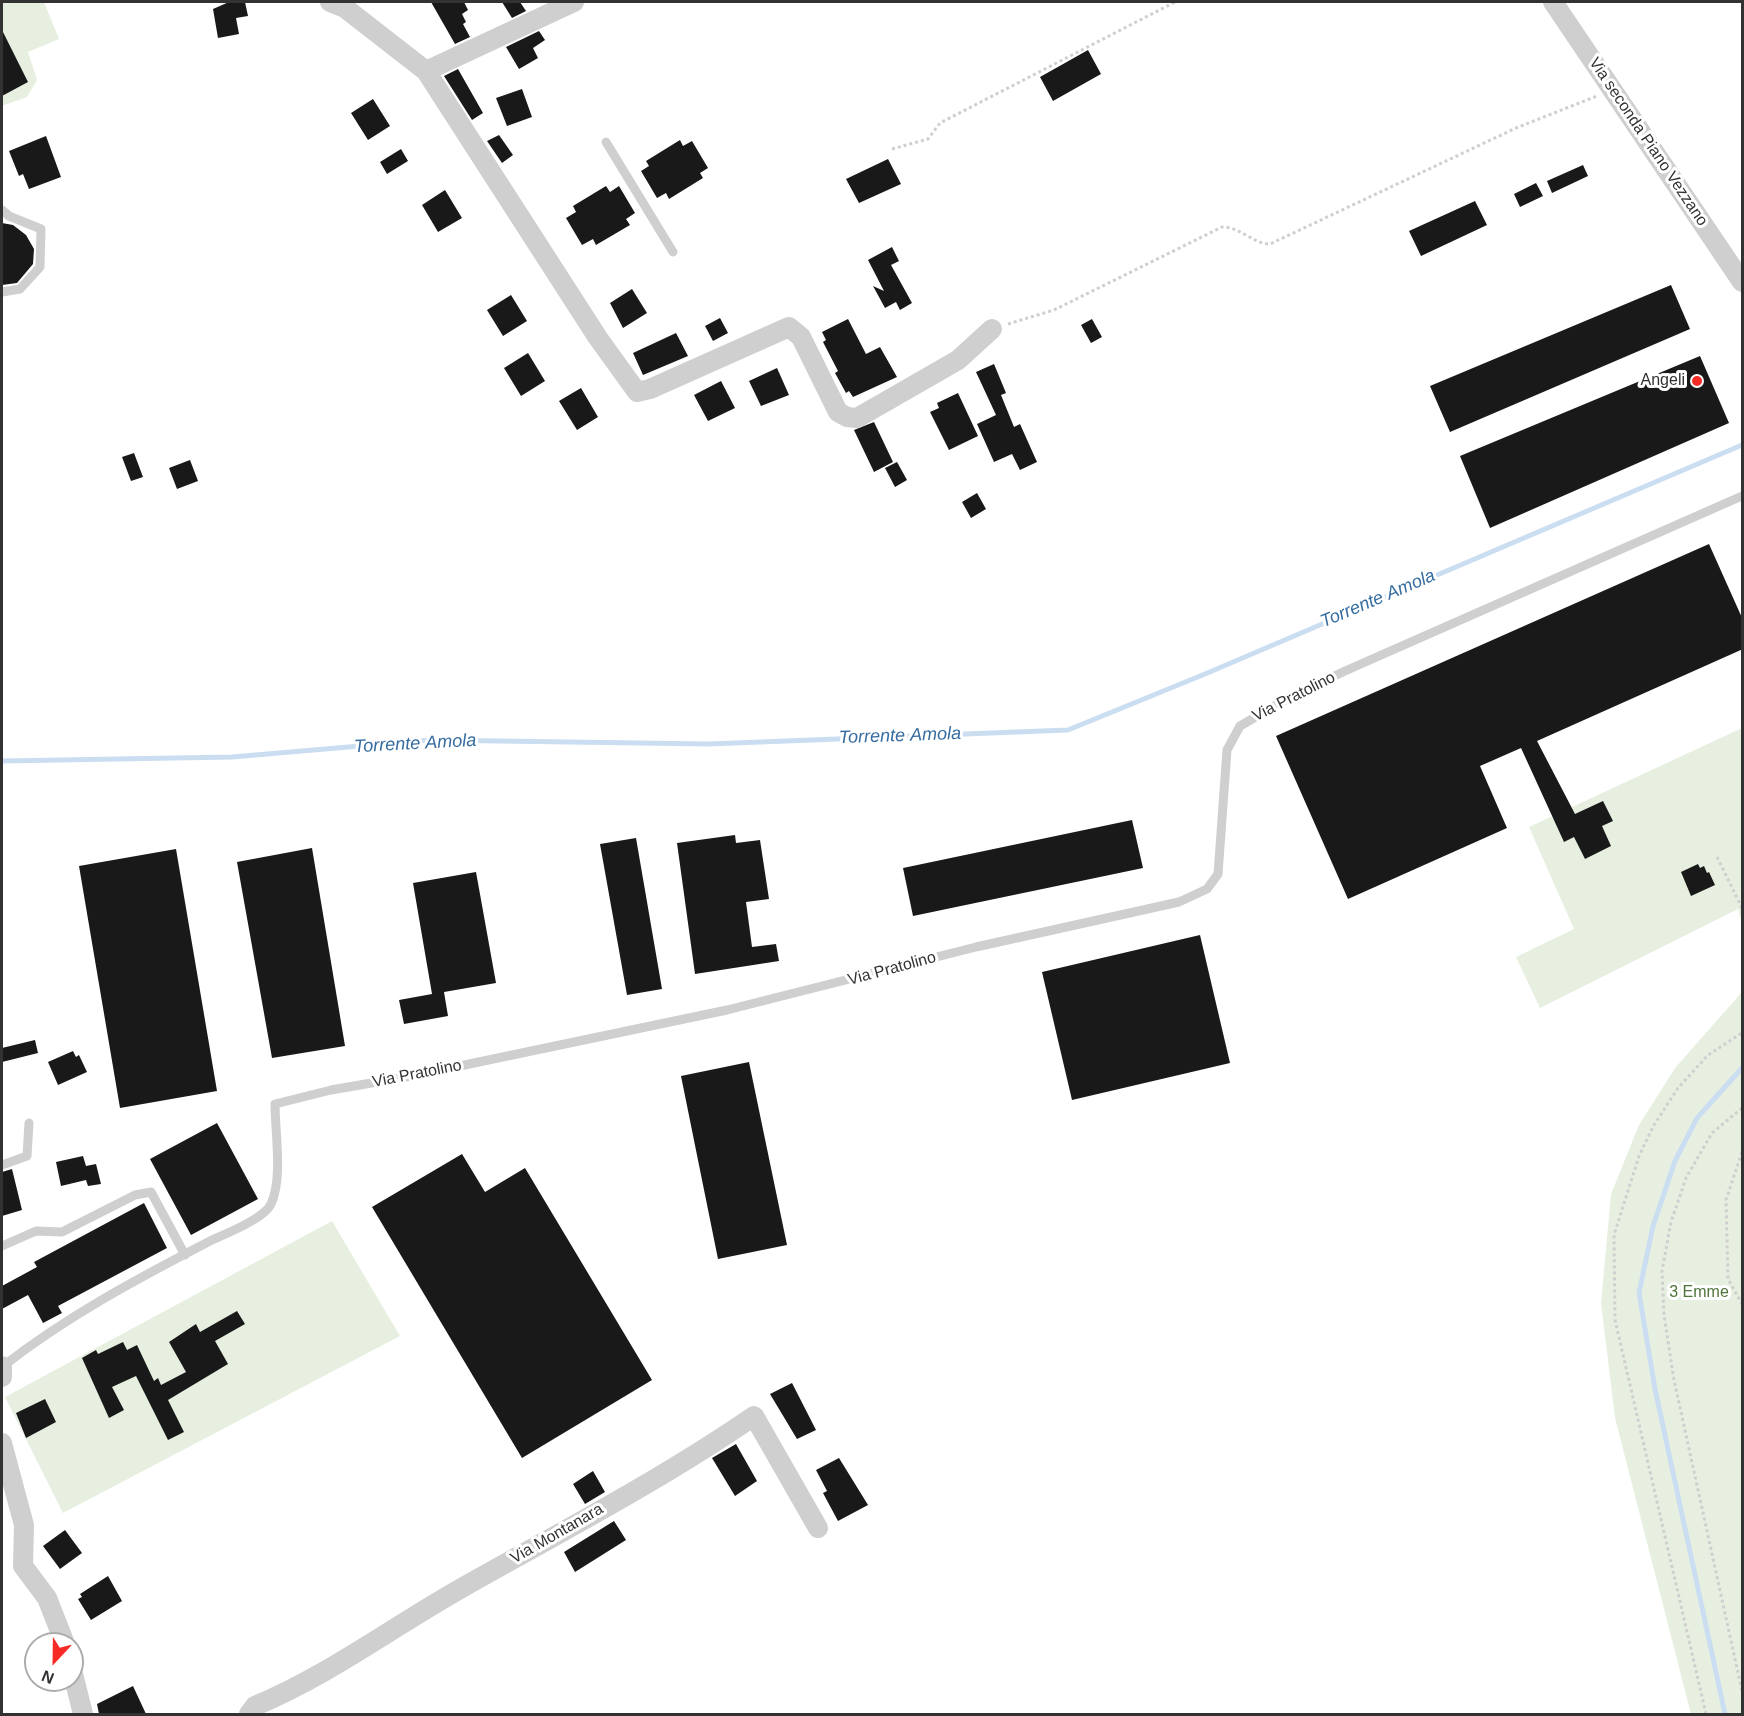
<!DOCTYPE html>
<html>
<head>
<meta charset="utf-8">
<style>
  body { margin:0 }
  #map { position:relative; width:1744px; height:1716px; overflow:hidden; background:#fff; font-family:Arial,sans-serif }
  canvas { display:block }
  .frame { position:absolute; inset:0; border:3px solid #323232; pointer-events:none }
  .north { position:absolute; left:24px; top:1632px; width:60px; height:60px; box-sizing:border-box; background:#fff; border:2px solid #adadad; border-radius:50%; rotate:202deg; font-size:16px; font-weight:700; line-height:24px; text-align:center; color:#323232 }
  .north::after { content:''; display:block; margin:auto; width:21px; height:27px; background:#f72b26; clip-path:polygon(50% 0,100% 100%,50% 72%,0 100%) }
</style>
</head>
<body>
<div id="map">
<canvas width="1744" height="1716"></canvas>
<div class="frame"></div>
<div class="north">N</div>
</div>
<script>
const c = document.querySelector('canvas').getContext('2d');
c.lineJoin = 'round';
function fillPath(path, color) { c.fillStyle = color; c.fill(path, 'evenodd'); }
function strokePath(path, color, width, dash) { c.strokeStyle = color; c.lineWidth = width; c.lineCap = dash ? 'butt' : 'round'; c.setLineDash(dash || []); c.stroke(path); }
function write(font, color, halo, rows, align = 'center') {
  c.font = font + ' Arial,sans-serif'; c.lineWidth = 6; c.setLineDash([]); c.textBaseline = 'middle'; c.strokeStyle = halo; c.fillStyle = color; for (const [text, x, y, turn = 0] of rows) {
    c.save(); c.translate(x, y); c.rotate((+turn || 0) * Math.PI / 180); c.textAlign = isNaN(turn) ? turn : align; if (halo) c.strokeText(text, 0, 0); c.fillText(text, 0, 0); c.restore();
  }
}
const green = new Path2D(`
  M2,2H44L59,39L28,52L37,80L27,97L2,106Z
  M1742,728V924L1738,909L1540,1008L1516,957L1574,929L1529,827Z
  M1742,992V1714H1691L1615,1418L1601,1303L1611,1194L1639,1125L1675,1068Z
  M332,1221L400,1336L63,1513L5,1397Z`);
const stream = new Path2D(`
  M2,761L232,757L430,740L709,744L1068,730L1205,674L1742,445
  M1725,1714L1655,1389L1639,1293L1653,1226L1675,1161L1697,1118L1742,1068`);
const building = new Path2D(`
  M229,2H245L248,16L236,18L239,34L218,38L213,9Z
  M431,2H464L468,10L462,14L466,22L463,24L470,37L455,44Z
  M502,2H520L526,11L512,18Z
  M2,30L28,82L2,96Z
  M539,31L545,40L533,48L538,58L519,69L506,47Z
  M1088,50L1101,74L1053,101L1040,77Z
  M458,69L483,113L472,120L444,76Z
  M522,89L532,117L507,126L496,98Z
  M373,99L390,126L368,140L351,113Z
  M499,135L513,155L502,163L487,141Z
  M46,136L61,177L29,189L23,174L19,176L9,151Z
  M680,140L683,146L692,141L708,168L700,173L703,178L669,199L666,193L657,198L641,171L649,166L646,161Z
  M401,149L408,161L387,174L380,162Z
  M888,159L901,184L859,203L846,179Z
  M1583,165L1588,176L1552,193L1547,181Z
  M1536,183L1543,196L1520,207L1514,194Z
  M606,186L610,192L619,186L635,213L626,219L630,225L596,245L593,239L582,245L566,218L576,212L573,206Z
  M445,190L462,218L438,232L422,205Z
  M1475,201L1487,225L1421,256L1409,231Z
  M2,223L13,225L26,235L34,249L33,264L17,283L2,285Z
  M892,247L899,261L891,265L912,303L900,310L896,302L885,308L873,286L884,291L868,260Z
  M1671,285L1690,329L1450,432L1430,386Z
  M632,289L647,313L623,328L610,303Z
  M511,295L527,321L503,336L487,310Z
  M720,318L728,333L713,341L705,326Z
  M848,319L866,354L880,347L897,377L853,397L849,391L846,393L835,373L838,371L823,342L826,340L822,332Z
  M1092,319L1102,337L1091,343L1081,325Z
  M676,333L688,356L643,375L633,353Z
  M528,353L545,381L521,396L504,368Z
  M1700,356L1729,423L1490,528L1460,456Z
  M994,364L1006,393L1001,395L1014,427L1020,424L1037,462L1020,470L1012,454L994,462L977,424L996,415L976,372Z
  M777,368L789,395L761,406L749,381Z
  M721,381L735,408L708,421L694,395Z
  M581,388L598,417L577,430L559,401Z
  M958,393L978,436L949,450L930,412L939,408L937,403Z
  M874,422L893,462L874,472L854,430Z
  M134,453L143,477L131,481L122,457Z
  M190,460L198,481L177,489L169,468Z
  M897,462L907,480L895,487L885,468Z
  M977,493L986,509L971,518L962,502Z
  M1709,544L1743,620V649L1537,741L1575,814L1603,801L1613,821L1602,826L1611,846L1585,859L1574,837L1564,842L1521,748L1480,766L1507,828L1348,899L1276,736Z
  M1132,820L1143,868L913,916L903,868Z
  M735,835L736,843L760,840L769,899L746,902L752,947L776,944L779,961L695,974L677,843Z
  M636,838L662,989L627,995L600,844Z
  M312,848L345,1046L272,1058L237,862Z
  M176,849L217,1091L120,1108L79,866Z
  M1698,864L1700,868L1704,866L1707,873L1709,872L1715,885L1691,896L1681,872Z
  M476,872L496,983L444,992L448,1016L404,1024L399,1000L432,994L413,883Z
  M1200,935L1230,1063L1072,1100L1042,972Z
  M35,1040L38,1053L2,1062V1048Z
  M73,1051L76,1057L79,1055L87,1072L58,1085L48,1062Z
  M749,1062L787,1245L718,1259L681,1076Z
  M217,1123L258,1199L191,1235L150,1159Z
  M462,1154L485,1192L525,1168L652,1380L522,1458L372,1207Z
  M83,1156L86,1166L96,1164L101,1184L88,1186L86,1180L61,1186L56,1162Z
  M12,1169L22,1210L2,1216V1172Z
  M144,1203L167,1248L58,1306L62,1313L43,1323L28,1295L2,1309V1286L37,1267L34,1262Z
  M237,1311L245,1324L215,1341L228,1364L168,1400L184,1432L168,1440L136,1376L112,1387L124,1410L109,1418L82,1358L96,1350L98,1354L123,1342L127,1350L137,1345L154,1381L158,1378L161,1385L186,1372L169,1342L196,1324L200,1332Z
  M792,1383L816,1430L797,1439L770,1394Z
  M45,1399L56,1422L26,1438L16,1413Z
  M736,1444L757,1481L735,1496L712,1458Z
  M839,1458L868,1505L838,1521L823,1493L827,1491L816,1470Z
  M593,1471L605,1492L585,1504L573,1484Z
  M614,1521L626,1540L575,1572L564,1552Z
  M65,1530L82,1553L60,1569L43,1546Z
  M108,1576L122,1601L91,1620L78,1599L82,1597L80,1594Z
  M133,1686L146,1714H99L97,1704Z`);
const path = new Path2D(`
  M892,149L928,139L940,123L1175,2
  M1008,324L1054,310L1222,227C1241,227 1253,244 1270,244L1516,128L1597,96
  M1717,857L1742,908
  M1742,1108L1712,1133L1686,1178L1671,1222L1662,1271L1664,1315L1674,1380L1742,1691
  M1742,1152L1726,1200L1728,1279L1742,1304
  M1706,1714L1615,1320L1614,1235L1639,1156L1654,1125L1678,1088L1708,1055L1742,1033`);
const lane = new Path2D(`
  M606,142L673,252
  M2,210L9,216L41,229L40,267L20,289L2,292
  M2,1165L27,1156L29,1123
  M2,1246L36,1231L62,1232L135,1195L151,1192L185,1255
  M2,1367C67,1316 137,1279 210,1241C225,1234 264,1219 271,1204C283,1179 275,1132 275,1104L331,1090L412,1076L727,1010L976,947L1179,902L1207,889L1218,874L1227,750L1240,726L1290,697L1345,671L1742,496`);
const street = new Path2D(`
  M330,2L345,8L426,71L574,2
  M1553,2L1742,282
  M426,71L598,338L637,392L650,389L789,327L801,337L838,412L847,417L857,418L958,360L992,329
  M2,1366V1377
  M2,1443L24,1525L23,1566L47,1598L65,1644
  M72,1670L83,1714
  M249,1714L255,1706C329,1675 391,1628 460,1589C559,1533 661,1480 754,1416L818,1528`);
const markers = [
  [1697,381,6,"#f72b26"]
];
const streetNames = [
  ["Via seconda Piano Vezzano",1648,142,56],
  ["Via Pratolino",1294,697,-27],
  ["Via Pratolino",892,969,-15],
  ["Via Pratolino",417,1074,-11],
  ["Via Montanara",557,1534,-30]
];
const poiNames = [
  ["Angeli",1685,381]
];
const parkNames = [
  ["3 Emme",1699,1293]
];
const waterNames = [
  ["Torrente Amola",1378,599,-23],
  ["Torrente Amola",900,736,-2],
  ["Torrente Amola",415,744,-3]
];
fillPath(green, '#e7f0e0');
strokePath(stream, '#cbdef1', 5);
fillPath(building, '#191919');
strokePath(path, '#cfcfcf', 3, [3, 3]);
strokePath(lane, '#cfcfcf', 9);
strokePath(street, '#cfcfcf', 20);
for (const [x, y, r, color] of markers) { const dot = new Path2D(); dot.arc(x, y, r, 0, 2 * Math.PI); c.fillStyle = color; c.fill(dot); strokePath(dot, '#fff', 2); }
write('16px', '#323232', '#fff', streetNames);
write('16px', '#323232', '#fff', poiNames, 'right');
write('16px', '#4f743a', '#fff', parkNames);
write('italic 18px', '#366c9f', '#fff', waterNames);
</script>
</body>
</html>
